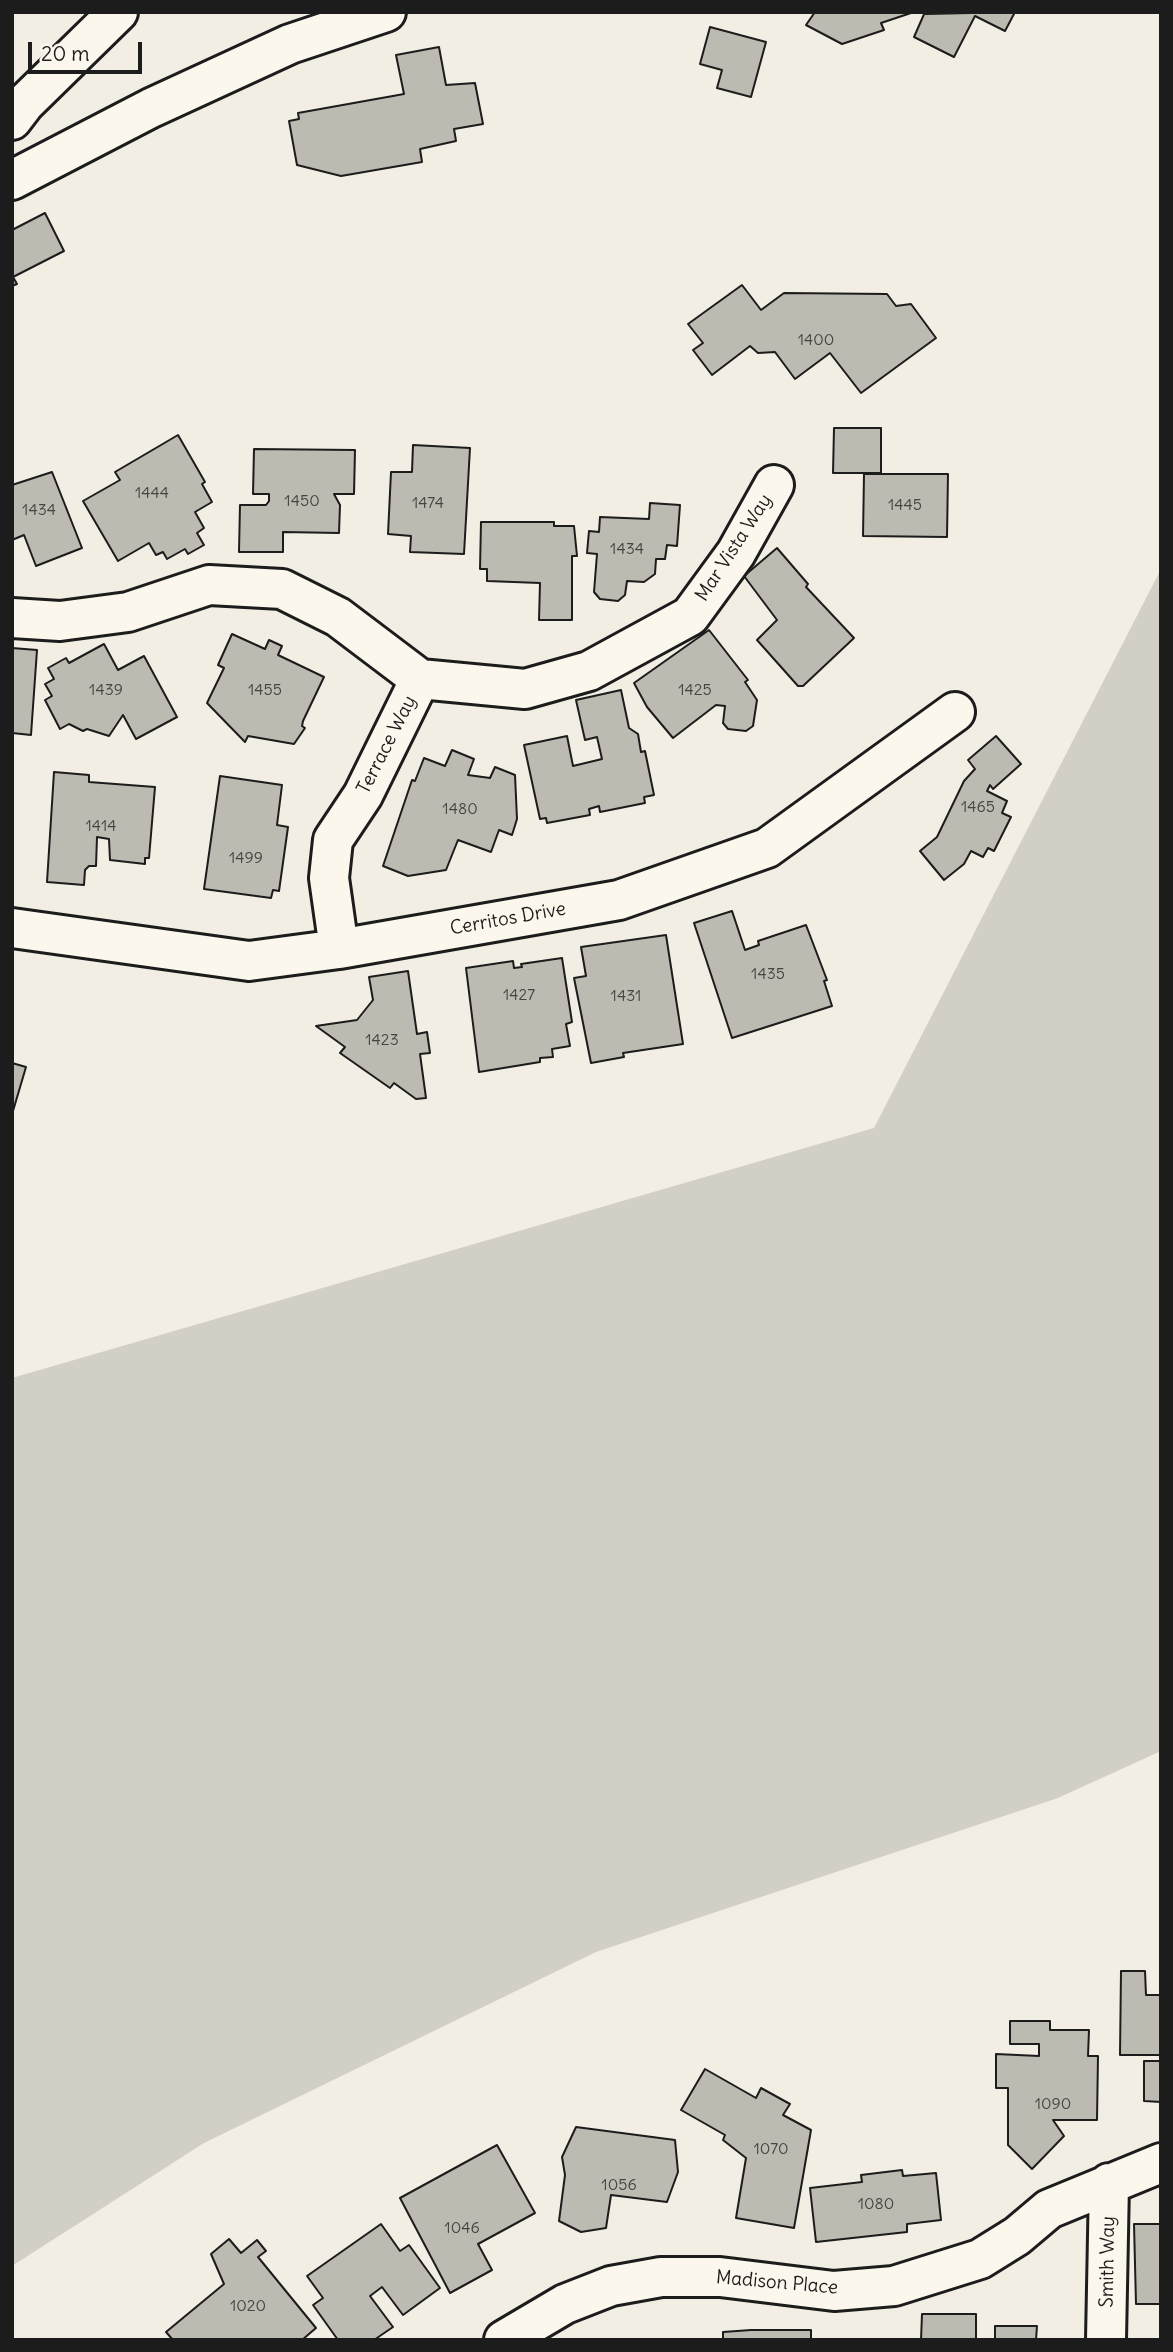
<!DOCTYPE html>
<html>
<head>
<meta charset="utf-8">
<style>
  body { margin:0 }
  #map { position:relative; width:1173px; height:2352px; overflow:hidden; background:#f2eee4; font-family:Delius,sans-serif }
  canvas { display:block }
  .frame { position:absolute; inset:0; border:14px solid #1c1c1c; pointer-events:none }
  .scale { position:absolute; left:28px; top:42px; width:114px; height:32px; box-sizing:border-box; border:4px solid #1c1c1c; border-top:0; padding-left:9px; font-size:21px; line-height:24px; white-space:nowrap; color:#1c1c1c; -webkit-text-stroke:5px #fbf7ec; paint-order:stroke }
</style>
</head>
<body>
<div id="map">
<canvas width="1173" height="2352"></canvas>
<div class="frame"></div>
<div class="scale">20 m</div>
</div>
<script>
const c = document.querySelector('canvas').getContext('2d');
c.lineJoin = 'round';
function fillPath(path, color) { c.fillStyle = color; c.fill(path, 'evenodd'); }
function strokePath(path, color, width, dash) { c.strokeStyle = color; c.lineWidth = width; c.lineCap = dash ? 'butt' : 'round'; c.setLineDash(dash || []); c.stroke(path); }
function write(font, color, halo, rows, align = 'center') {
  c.font = font + ' Delius,sans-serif'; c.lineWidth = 5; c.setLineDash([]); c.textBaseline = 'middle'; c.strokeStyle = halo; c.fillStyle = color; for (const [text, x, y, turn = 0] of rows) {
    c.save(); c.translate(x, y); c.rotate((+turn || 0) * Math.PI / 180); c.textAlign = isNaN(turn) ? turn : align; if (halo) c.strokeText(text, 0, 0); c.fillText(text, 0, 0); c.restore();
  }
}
const green = new Path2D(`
  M1161,569V1751L1058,1798L596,1952L204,2143L12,2266V1378L874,1128Z`);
const building = new Path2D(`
  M815,12H914L881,23L884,30L842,44L806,25Z
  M925,12L926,14L1015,12L1005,31L975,16L954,57L914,37Z
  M710,27L766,42L751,97L717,88L722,70L700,64Z
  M439,47L446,85L475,83L483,124L454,129L456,141L420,149L422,162L341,176L297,165L289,121L299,119L298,113L404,94L396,55Z
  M45,213L64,251L13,277L17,284L12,286V230Z
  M742,285L761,310L784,293L887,294L896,306L911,304L936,338L861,393L830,353L795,379L775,352L758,353L750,346L712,375L693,350L703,343L688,324Z
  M834,428H881V473H833Z
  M178,435L205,482L202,484L212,502L195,512L204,528L197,533L204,545L188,554L185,549L167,559L163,552L156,555L149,543L118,561L83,501L120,480L115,472Z
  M413,445L470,448L464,554L410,552L411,536L388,534L391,472H412Z
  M254,449L355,450L354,494H334L340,505L339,533L283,532V552H239L240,505H266L269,501V494H253Z
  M52,472L82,548L36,566L24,535L12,540V485Z
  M864,474H948L947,537L863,536Z
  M650,503L680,505L677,546L667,545L665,559H656L655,574L644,582L627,581L625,595L618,601L600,599L594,592L597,554L587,553L589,531L599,532L600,517L649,519Z
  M481,522H554V526H574L577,556H572V620H539L540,583L487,581V569H480Z
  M777,548L808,584L806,587L854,638L803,686H798L757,640L777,620L744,576Z
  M709,630L748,680L745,682L757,700L753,726L746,731L728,729L723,723L725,706L716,705L673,738L647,707L634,683Z
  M232,634L265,649L269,640L282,646L278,655L324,677L303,721L302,726L305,728L294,744L248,736L245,742L207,703L224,668L218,665Z
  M104,644L118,670L144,656L177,717L136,739L123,715L109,736L87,729L83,731L69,724L60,729L45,700L52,696L45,684L54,679L48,668L66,658L69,663Z
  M12,648L37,650L31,735L12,733Z
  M621,690L629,728L638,734L641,752L645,751L654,795L644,797L645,803L600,812L599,806L589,809L590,815L547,823L546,818L540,819L524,745L567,736L573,766L602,759L597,737L585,740L576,700Z
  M996,736L1021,764L993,789L990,785L987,791L1007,801L1002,813L1011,817L994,851L988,848L983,857L971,851L964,864L944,880L920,851L937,837L964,781L975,769L968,760Z
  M452,750L474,759L468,775L490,778L495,767L515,775L517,819L512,835L499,830L491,852L458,840L446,870L408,876L383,866L412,780L415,781L424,758L445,766Z
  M54,772L89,775V782L155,787L149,858H145V864L110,860L109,839L97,837L96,866H89L85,870L84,885L47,882Z
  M220,776L282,785L277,825L288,827L279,891L273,890L271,898L204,889Z
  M732,911L745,950L759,945L758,941L806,925L827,980L824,981L832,1006L732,1038L694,923Z
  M666,935L683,1044L623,1053L624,1057L591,1063L574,978L586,976L581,947Z
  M562,958L572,1022L566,1024L570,1046L552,1049L553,1057L540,1058V1062L479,1072L466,968L513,961L514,968L522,967L521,964Z
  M408,971L417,1034L427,1032L430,1053L420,1054L426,1098L416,1099L394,1083L390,1088L340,1053L345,1047L316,1026L357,1020L373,1000L369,977Z
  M12,1063L26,1067L13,1111L12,1110Z
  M1121,1971H1145L1146,1995H1161V2055H1120Z
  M1010,2021H1050V2030H1089L1088,2056H1098L1097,2120H1053L1064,2136L1032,2169L1008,2145V2088H996V2054L1039,2056V2044H1010Z
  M1144,2061H1161V2102L1144,2101Z
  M705,2069L756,2098L761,2088L790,2104L783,2115L811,2130L794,2228L736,2218L746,2158L723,2140L725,2135L681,2110Z
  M576,2127L675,2140L678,2172L667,2202L611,2195L606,2228L581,2232L559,2221L565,2175L562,2157Z
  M497,2145L535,2213L478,2244L492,2270L450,2293L400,2198Z
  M902,2170L903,2176L936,2173L941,2220L907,2224V2232L816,2242L810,2188L862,2182L861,2175Z
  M381,2224L400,2251L409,2245L440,2288L403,2315L382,2287L370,2296L393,2327L374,2340H338L313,2305L323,2298L307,2276Z
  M1134,2224H1161V2304H1136Z
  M229,2239L241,2253L257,2240L266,2251L258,2257L316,2328L302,2340H173L166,2332L224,2284L211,2254Z
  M922,2314H976V2340H921Z
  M995,2326H1037L1036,2340H995Z
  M751,2330H811V2340H723V2332Z`);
const minor = new Path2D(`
  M12,120L25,103L118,12
  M12,180L151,108L290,44L386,12
  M12,618L60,621L128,612L209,585L282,589L338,617L420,679
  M420,679L525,689L589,671L690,616L736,553L774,485
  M12,928L249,961L339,949L619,900L767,848L955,712
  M339,949L329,878L333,840L363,795L420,679
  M504,2340L565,2304L611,2286L661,2277H720L834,2291L894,2286L980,2259L1017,2236L1049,2209L1161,2163
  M1106,2340L1109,2183`);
const numberNames = [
  ["1400",816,340],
  ["1444",152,493],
  ["1450",302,501],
  ["1474",428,503],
  ["1445",905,505],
  ["1434",39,510],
  ["1434",627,549],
  ["1439",106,690],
  ["1455",265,690],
  ["1425",695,690],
  ["1465",978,807],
  ["1480",460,809],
  ["1414",101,826],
  ["1499",246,858],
  ["1435",768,974],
  ["1427",519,995],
  ["1431",626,996],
  ["1423",382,1040],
  ["1090",1053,2104],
  ["1070",771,2149],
  ["1056",619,2185],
  ["1080",876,2204],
  ["1046",462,2228],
  ["1020",248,2306]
];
const streetNames = [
  ["Mar Vista Way",734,548,-57],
  ["Terrace Way",387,745,-63],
  ["Cerritos Drive",508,919,-10],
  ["Smith Way",1108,2262,-89],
  ["Madison Place",777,2283,5]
];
fillPath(green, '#d2cfc6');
fillPath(building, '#bdbab1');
strokePath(building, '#1c1c1c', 2);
strokePath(minor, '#1c1c1c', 44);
strokePath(minor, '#fbf7ec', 38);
write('16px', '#444441', null, numberNames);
write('19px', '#1c1c1c', '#fbf7ec', streetNames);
</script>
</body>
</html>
